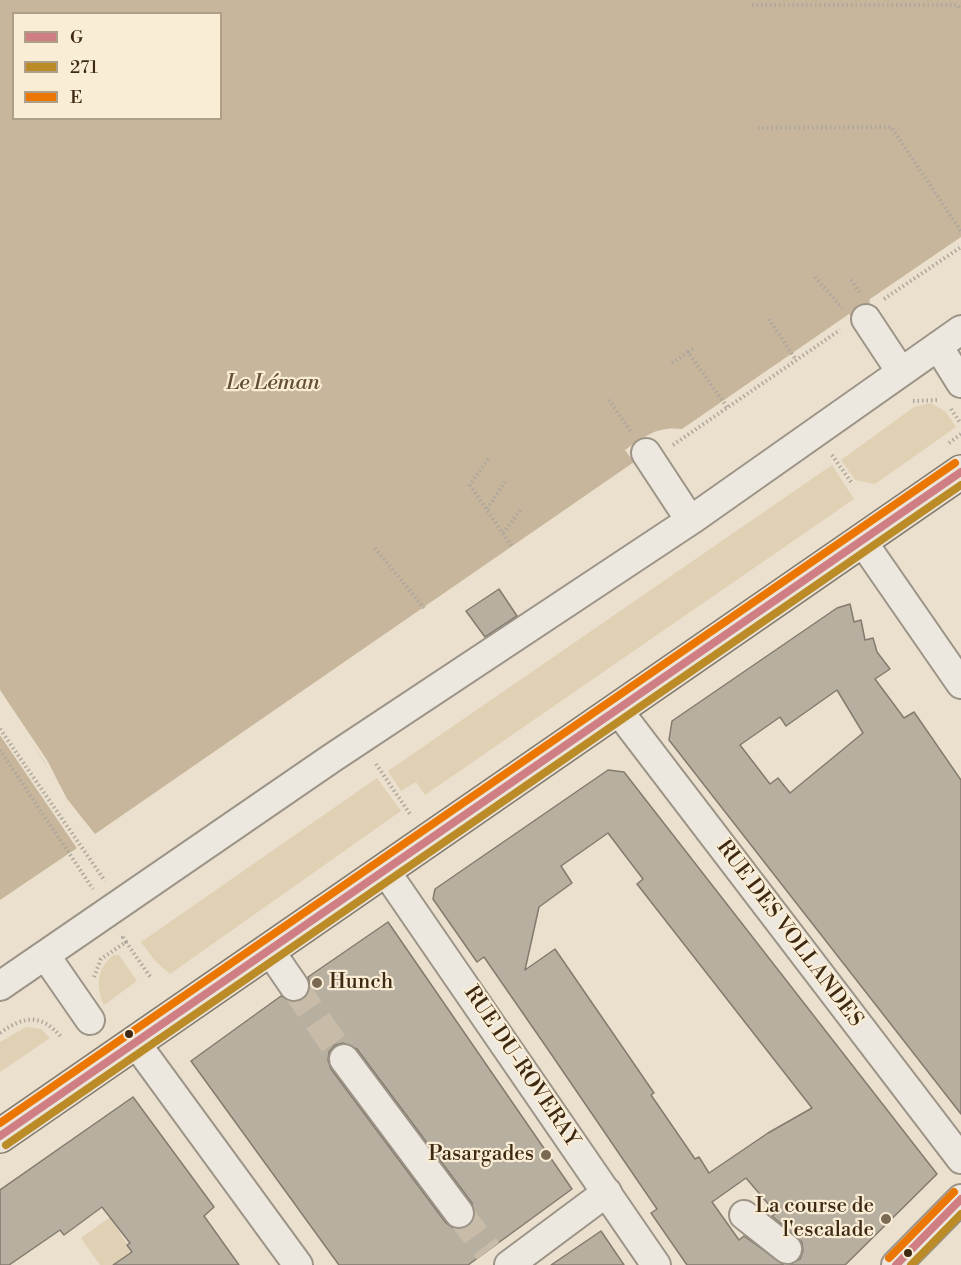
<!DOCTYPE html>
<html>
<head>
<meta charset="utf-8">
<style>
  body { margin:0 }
  #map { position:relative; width:961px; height:1265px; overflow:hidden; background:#eae0cd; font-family:"Libre Bodoni",serif }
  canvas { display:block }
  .legend { position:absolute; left:12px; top:12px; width:210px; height:108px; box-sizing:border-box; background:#faedd6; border:2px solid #af9f88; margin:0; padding:8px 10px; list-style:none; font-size:18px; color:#3e2912 }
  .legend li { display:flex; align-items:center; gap:12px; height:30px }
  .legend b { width:30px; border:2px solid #af9f88 }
</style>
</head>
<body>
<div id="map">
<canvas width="961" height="1265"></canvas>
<ul class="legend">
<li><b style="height:8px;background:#cf7e84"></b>G</li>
<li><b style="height:8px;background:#bb8b28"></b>271</li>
<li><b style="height:8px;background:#ec7602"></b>E</li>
</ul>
</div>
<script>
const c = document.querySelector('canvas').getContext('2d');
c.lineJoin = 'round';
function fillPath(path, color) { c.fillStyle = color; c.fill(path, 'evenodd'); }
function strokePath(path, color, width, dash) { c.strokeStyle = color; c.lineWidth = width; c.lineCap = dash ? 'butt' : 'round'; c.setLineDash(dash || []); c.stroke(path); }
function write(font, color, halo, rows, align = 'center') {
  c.font = font + ' "Libre Bodoni",serif'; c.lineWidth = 4.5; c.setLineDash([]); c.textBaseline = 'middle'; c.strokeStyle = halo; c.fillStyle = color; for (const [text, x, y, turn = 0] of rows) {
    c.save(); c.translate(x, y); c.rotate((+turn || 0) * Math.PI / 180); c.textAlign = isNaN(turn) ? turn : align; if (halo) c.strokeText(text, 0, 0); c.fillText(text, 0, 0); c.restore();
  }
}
const green = new Path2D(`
  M931,403L946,412L956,427L875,484L855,480L841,460L914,407Z
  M832,465L854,499L425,795L416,782L401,791L388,771Z
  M377,778L401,811L170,974L155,961L141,942Z
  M114,955H119L137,981L104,1005C95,986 97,967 114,955Z
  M26,1027L41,1029L50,1038L0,1072V1042Z
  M110,1217L132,1252L113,1265H100L81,1238Z`);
const water = new Path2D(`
  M0,0H961V237L870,299L869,304L874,314L858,324L849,314L682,429C657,426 645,436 625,450L634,462L95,834L67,799L0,690ZM14,14H220V118H14Z
  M0,735L77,848L0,900Z`);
const pier = new Path2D(`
  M0,690L47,760L67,799L81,817L79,820L65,801L44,761L0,694Z
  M0,732L79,846L77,848L0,735Z`);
const building = new Path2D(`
  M499,589L517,616L485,637L466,611Z
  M850,604L854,622L861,620L865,640L873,638L877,652L890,669L875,679L904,718L914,712L961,780V1114L669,740L672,721L837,608ZM837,690L863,733L790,793L778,778L770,784L740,745L780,717L786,726Z
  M608,770L624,772L937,1174L845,1265H788L800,1259L803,1251L802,1242L772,1216L776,1213L746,1178L712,1202L739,1240L744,1236L784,1265H687L651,1213L657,1209L547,1048L484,957L477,962L433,899L435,889ZM608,833L643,879L637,884L812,1108L768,1133L709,1173L699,1157L695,1159L651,1095L654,1093L555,949L525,970L539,907L572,883L561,866Z
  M388,922L572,1189L468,1265H339L191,1061L281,996L295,1002L304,999L310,985L308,977ZM343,1043L357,1049L472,1203L474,1219L468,1227L453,1228L446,1223L331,1069L328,1060L329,1052L335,1045Z
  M133,1097L214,1207L204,1216L239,1265H113L132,1252L127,1245L130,1243L102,1207L64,1235L60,1230L9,1265H0V1190Z
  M601,1231L624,1265H551Z`);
const minorTunnel = new Path2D(`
  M294,986L344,1059
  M459,1213L488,1251`);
const path = new Path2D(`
  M752,5H957L961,10
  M758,128L891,127L961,231
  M815,277L842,308
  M851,280L861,294
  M884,299L961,247
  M769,319L796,360
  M688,352L694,348
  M672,363L688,352L727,407
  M609,400L631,432
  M913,401L937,400
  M951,409L961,424
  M949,443L961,434
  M673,445L840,330
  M832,455L851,482
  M488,459L470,485L512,547
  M487,509L505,482
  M503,533L522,508
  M375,548L424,608
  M0,729L105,881
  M0,750L93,889
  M376,764L410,814
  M126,942L151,978
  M94,977L101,959L126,942L123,937L125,935
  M0,1033C25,1015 42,1014 62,1038`);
const minor = new Path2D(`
  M866,319L901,372
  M938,346L961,383
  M646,453L690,520
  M862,541L961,684
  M617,709L961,1159
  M384,869L656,1265
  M270,951L294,986
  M45,955L90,1020
  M0,986L332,758L694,518L961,330
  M135,1042L298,1265
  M344,1059L459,1213
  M744,1215L787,1249
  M509,1265L607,1192
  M896,1265L961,1199`);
const major = new Path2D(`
  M0,1136L961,472`);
const bus1 = new Path2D(`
  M0,1136L961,472
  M896,1265L961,1199`);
const bus2 = new Path2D(`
  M6,1145L961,485
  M911,1265L961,1214`);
const bus3 = new Path2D(`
  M0,1123L955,463
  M889,1258L954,1192`);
const markers = [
  [317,983,6,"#7a6953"],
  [129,1034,5,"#3e2912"],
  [546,1155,6,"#7a6953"],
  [886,1219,6,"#7a6953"],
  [908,1253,5,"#3e2912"]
];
const streetNames = [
  ["RUE DES VOLLANDES",789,934,53],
  ["RUE DU-ROVERAY",521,1067,56]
];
const poiNames = [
  ["Hunch",329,983,"left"],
  ["Pasargades",534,1155],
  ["La course de",874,1207],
  ["l'escalade",874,1231]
];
const waterNames = [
  ["Le Léman",273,384]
];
fillPath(green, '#e0d1b5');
fillPath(water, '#c7b69b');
fillPath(pier, '#eae0cd');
fillPath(building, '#b7afa0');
strokePath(building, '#847b6e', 1.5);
strokePath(minorTunnel, '#c8bba8', 28, [28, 14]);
strokePath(minor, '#9c9487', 32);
strokePath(major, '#847b6e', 36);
strokePath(path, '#ada79d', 4, [1.5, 3]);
strokePath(minor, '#ede8df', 28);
strokePath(major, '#ebe4d9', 33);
strokePath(bus1, '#cf7e84', 8);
strokePath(bus2, '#bb8b28', 8);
strokePath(bus3, '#ec7602', 8);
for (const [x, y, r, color] of markers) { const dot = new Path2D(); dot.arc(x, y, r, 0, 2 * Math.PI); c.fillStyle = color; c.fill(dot); strokePath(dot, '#faedd6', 2); }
write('21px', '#3e2912', '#faedd6', streetNames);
write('21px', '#3e2912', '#faedd6', poiNames, 'right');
write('italic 22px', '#634e34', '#faedd6', waterNames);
</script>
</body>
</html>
